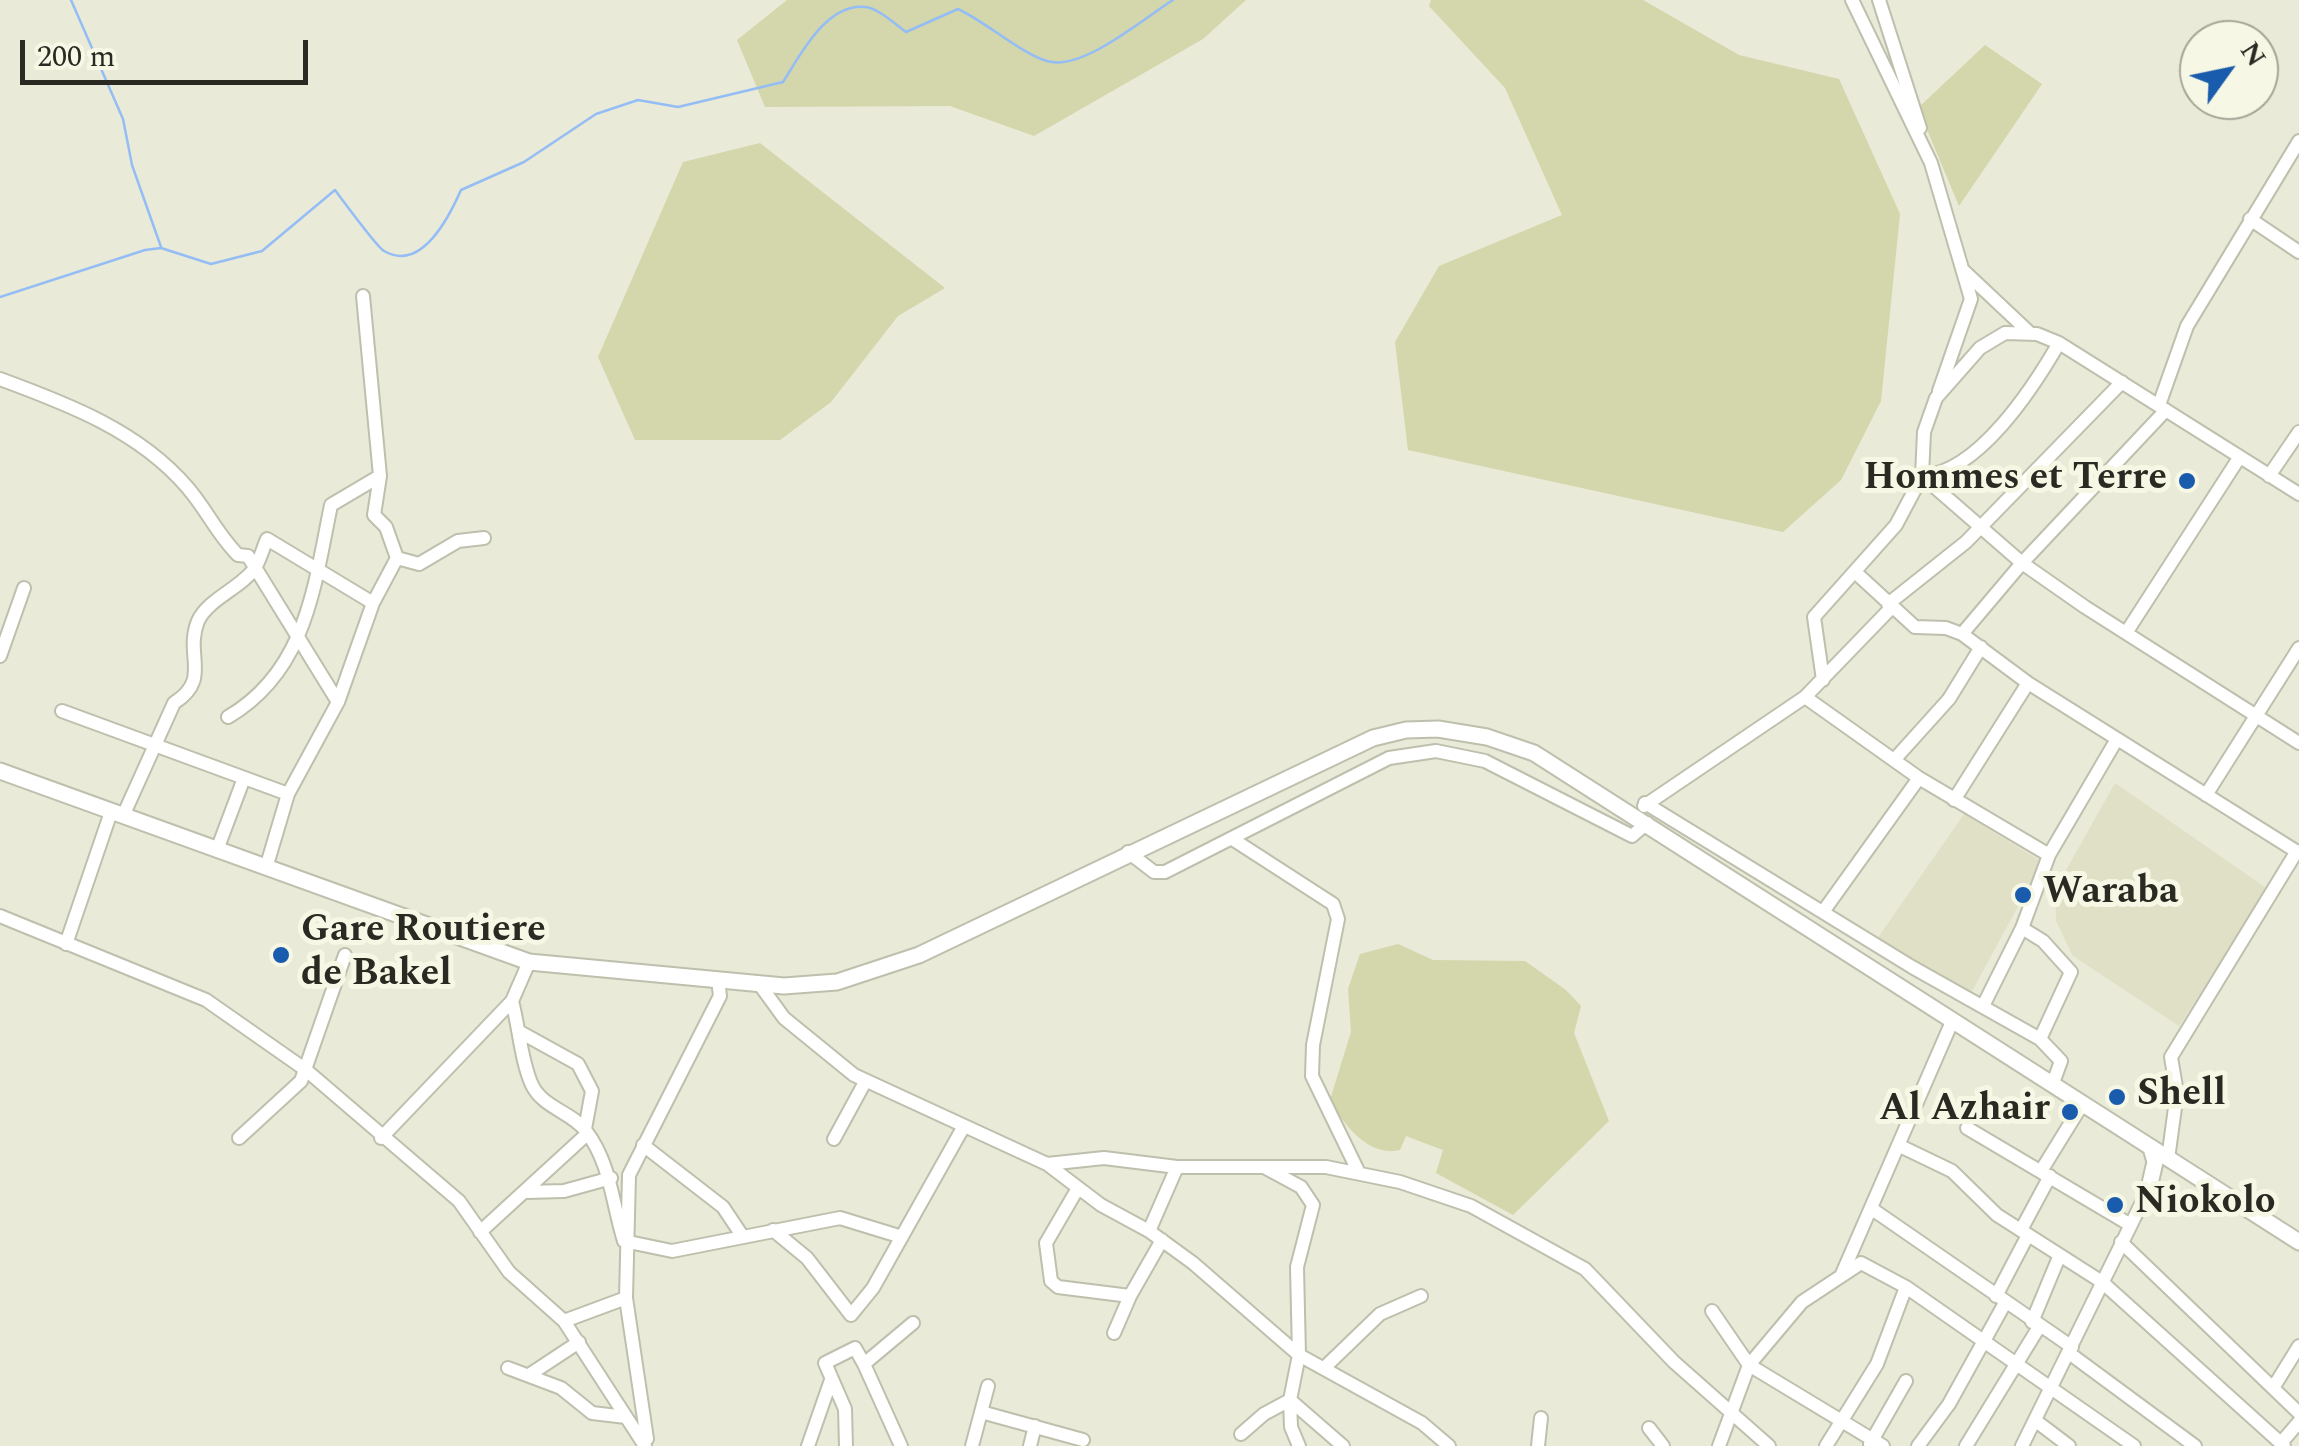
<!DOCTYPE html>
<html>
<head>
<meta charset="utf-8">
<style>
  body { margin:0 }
  #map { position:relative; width:2299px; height:1446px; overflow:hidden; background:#e9ead7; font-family:Spectral,serif }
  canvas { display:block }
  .north { position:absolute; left:2179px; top:20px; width:100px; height:100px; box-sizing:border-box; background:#f6f7e4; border:2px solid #a4a597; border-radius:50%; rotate:57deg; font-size:28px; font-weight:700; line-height:40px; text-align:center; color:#2a2a23 }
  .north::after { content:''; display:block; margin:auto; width:35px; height:45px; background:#195bac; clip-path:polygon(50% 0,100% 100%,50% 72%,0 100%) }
  .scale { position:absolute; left:20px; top:40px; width:288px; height:45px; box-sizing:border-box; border:5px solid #2a2a23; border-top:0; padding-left:12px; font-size:30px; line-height:35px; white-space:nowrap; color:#2a2a23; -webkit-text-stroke:8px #f6f7e4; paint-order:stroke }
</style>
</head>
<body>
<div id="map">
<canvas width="2299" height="1446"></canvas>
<div class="north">N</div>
<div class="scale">200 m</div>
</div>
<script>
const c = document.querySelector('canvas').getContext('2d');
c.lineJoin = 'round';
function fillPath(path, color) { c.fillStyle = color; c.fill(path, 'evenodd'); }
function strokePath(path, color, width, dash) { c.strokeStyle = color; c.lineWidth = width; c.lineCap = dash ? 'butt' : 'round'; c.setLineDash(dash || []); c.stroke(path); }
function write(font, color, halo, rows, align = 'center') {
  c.font = font + ' Spectral,serif'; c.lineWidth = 10; c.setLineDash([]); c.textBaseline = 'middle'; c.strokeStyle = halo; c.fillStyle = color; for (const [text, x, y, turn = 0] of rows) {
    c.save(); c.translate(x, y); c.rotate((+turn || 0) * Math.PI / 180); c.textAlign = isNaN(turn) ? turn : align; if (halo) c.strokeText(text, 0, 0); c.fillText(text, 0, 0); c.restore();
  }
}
const built = new Path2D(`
  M2115,783L2269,890L2179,1026L2073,956L2056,921V888Z
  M1964,814L2042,862L1970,995L1875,942Z`);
const green = new Path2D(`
  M787,0H1246L1203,39L1034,136L950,106L765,107L737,40Z
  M1431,0H1643L1739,55L1839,79L1900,214L1881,401L1841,480L1783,532L1408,450L1395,342L1439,266L1562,215L1505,88L1429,6Z
  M1985,45L2042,84L1959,206L1918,108Z
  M760,143L945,288L898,316L831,402L780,440H635L598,357L683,162Z
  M1398,944L1433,960L1525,961L1566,990L1581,1006L1574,1033L1609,1121L1513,1215L1436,1173L1443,1150L1406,1136L1400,1150C1368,1157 1344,1125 1330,1100L1351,1032L1348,989L1360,954Z`);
const stream = new Path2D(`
  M71,0L123,119L132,165L161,247
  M0,297L145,250L161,248L211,264L262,251L335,190C344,202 377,247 384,251C422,273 450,215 461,190L524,162L596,114L638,100L678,107L783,82C801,54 827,2 866,7C879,9 895,24 906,32L958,9C986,22 1022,54 1047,61C1082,72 1144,18 1173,0`);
const minor = new Path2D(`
  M1852,0L1931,163L1971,299L1939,391
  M1879,0L1920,128
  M2250,219L2299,252
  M1964,271L2031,334
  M0,379C68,404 139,431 187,487C207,510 217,534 238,555L248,556L338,702
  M2159,405L2187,326L2299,141
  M1922,476L2022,563L2085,607L2299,743
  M1922,476C1978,473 2033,388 2059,343
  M2269,476L2299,432
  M397,558L419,564L458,541L484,538
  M1855,572L1915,627L1946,628L1962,634L2028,683L2299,853
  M1888,604L1966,542L2122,382
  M2126,633L2239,458
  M1962,634L2022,563L2166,410
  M0,656L24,588
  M1823,680L1814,617L1896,525L1922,476L1924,432L1936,398L1980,348L2005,333L2037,334L2059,343L2299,494
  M1805,697L1919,778L2049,855
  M62,711L288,794
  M228,717C306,671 314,588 331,505L380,476
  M1894,760L1949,699L1981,647
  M2206,795L2299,648
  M1954,800L2028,683
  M1645,803L1912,967L2040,1039L2061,1061L2053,1083
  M1644,806L1805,697L1892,607
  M123,816L174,703C212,679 184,655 198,621C208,599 241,588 255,568C260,560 263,548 267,539L373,603
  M1234,840L1333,904L1338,919L1313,1045L1312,1076L1359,1173
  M217,850L244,778
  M1128,852L1154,872H1165L1389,758L1436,751L1485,761L1632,836L1647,823
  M266,868L288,794L338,702L373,603L397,558L386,527L374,515L380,476L363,296
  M1825,909L1919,778
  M0,916L206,1000L306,1070L459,1201L509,1272L564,1321L645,1446
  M2022,928L2043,941L2071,972L2040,1039
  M66,944L111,812
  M760,985L784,1018L854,1075L1047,1164L1101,1205L1149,1231L1193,1263L1299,1355L1422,1423L1449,1446
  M512,1001C519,1027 521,1061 532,1085C543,1108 572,1112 586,1131C611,1164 612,1203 624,1241L672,1251L840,1218L902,1237
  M1983,1006L2022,928L2049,855L2117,739
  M520,1032L578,1064L592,1091L585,1129
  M1967,1128L2129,1224
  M239,1138L301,1081L345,955
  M381,1138L512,1001L529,962
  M834,1139L865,1082
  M643,1145L723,1207L743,1237
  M1900,1146L1952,1171L1997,1215L2102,1282L2284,1446
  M2168,1159L2177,1093L2171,1057L2297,851
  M1047,1164L1104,1158L1177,1167H1326L1400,1182L1471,1206L1585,1269L1674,1362L1769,1446
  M1264,1167L1301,1187L1313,1205L1297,1267L1299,1355L1290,1400L1291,1427L1299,1446
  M2041,1171L2083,1103
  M1078,1188L1046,1243L1051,1281L1058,1287L1130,1296
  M527,1192L564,1191L611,1178
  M1872,1209L2072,1347
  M773,1230L807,1258L851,1315L873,1288L964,1126
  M2021,1230L2050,1176
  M1149,1231L1177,1167
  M480,1232L587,1134
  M2121,1242L2299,1413
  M1842,1274L1951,1024
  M1996,1296L2028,1235
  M1712,1311L1749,1365L1883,1446
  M564,1321L626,1298
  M2032,1322L2059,1257
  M1114,1333L1130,1296L1162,1240
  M2069,1353L2195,1446
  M508,1368L561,1388L592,1413L626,1417
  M1324,1368L1380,1314L1421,1296
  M529,1375L579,1342
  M2273,1388L2299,1346
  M981,1412L1083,1440
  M2036,1421L2069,1446
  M1649,1428L1663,1446
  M1241,1434L1264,1414L1290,1400L1343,1446
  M647,1439L626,1298L629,1175L720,996L718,980
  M2281,1443L2299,1422
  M1870,1444L1906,1381
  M808,1446L831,1380
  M846,1446L845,1409L825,1363L855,1348L864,1364
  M901,1446L864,1364L913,1323
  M972,1446L988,1386
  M1030,1446L1035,1426
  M1538,1446L1541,1418
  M1719,1446L1749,1365L1802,1302L1861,1263L1906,1287L2134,1446
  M1826,1446L1877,1364L1906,1287
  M1918,1446L1949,1404L2005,1303
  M1966,1446L2039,1327
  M2022,1446L2149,1188`);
const major = new Path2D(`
  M0,771L529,962L784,986L837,982L919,955L1373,738L1406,730L1438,729L1487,737L1534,753L2299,1242
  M2149,1188L2155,1162L2151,1148`);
const markers = [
  [2187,481,10,"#195bac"],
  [2023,895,10,"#195bac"],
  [281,955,10,"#195bac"],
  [2117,1097,10,"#195bac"],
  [2070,1112,10,"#195bac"],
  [2115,1205,10,"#195bac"]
];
const poiNames = [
  ["Hommes et Terre",2167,481,"right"],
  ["Waraba",2043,895],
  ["Gare Routiere",301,933],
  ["de Bakel",301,977],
  ["Shell",2137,1097],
  ["Al Azhair",2050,1112,"right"],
  ["Niokolo",2135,1205]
];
fillPath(built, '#dfe0c6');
fillPath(green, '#d4d6ab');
strokePath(stream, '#94bdf6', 2.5);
strokePath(minor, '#bebfac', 16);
strokePath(major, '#bebfac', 19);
strokePath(minor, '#fff', 12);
strokePath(major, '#fff', 15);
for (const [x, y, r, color] of markers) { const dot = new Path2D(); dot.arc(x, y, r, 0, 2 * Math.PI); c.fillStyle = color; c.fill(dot); strokePath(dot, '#f6f7e4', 4); }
write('bold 38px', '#2a2a23', '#f6f7e4', poiNames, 'left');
</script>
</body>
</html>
